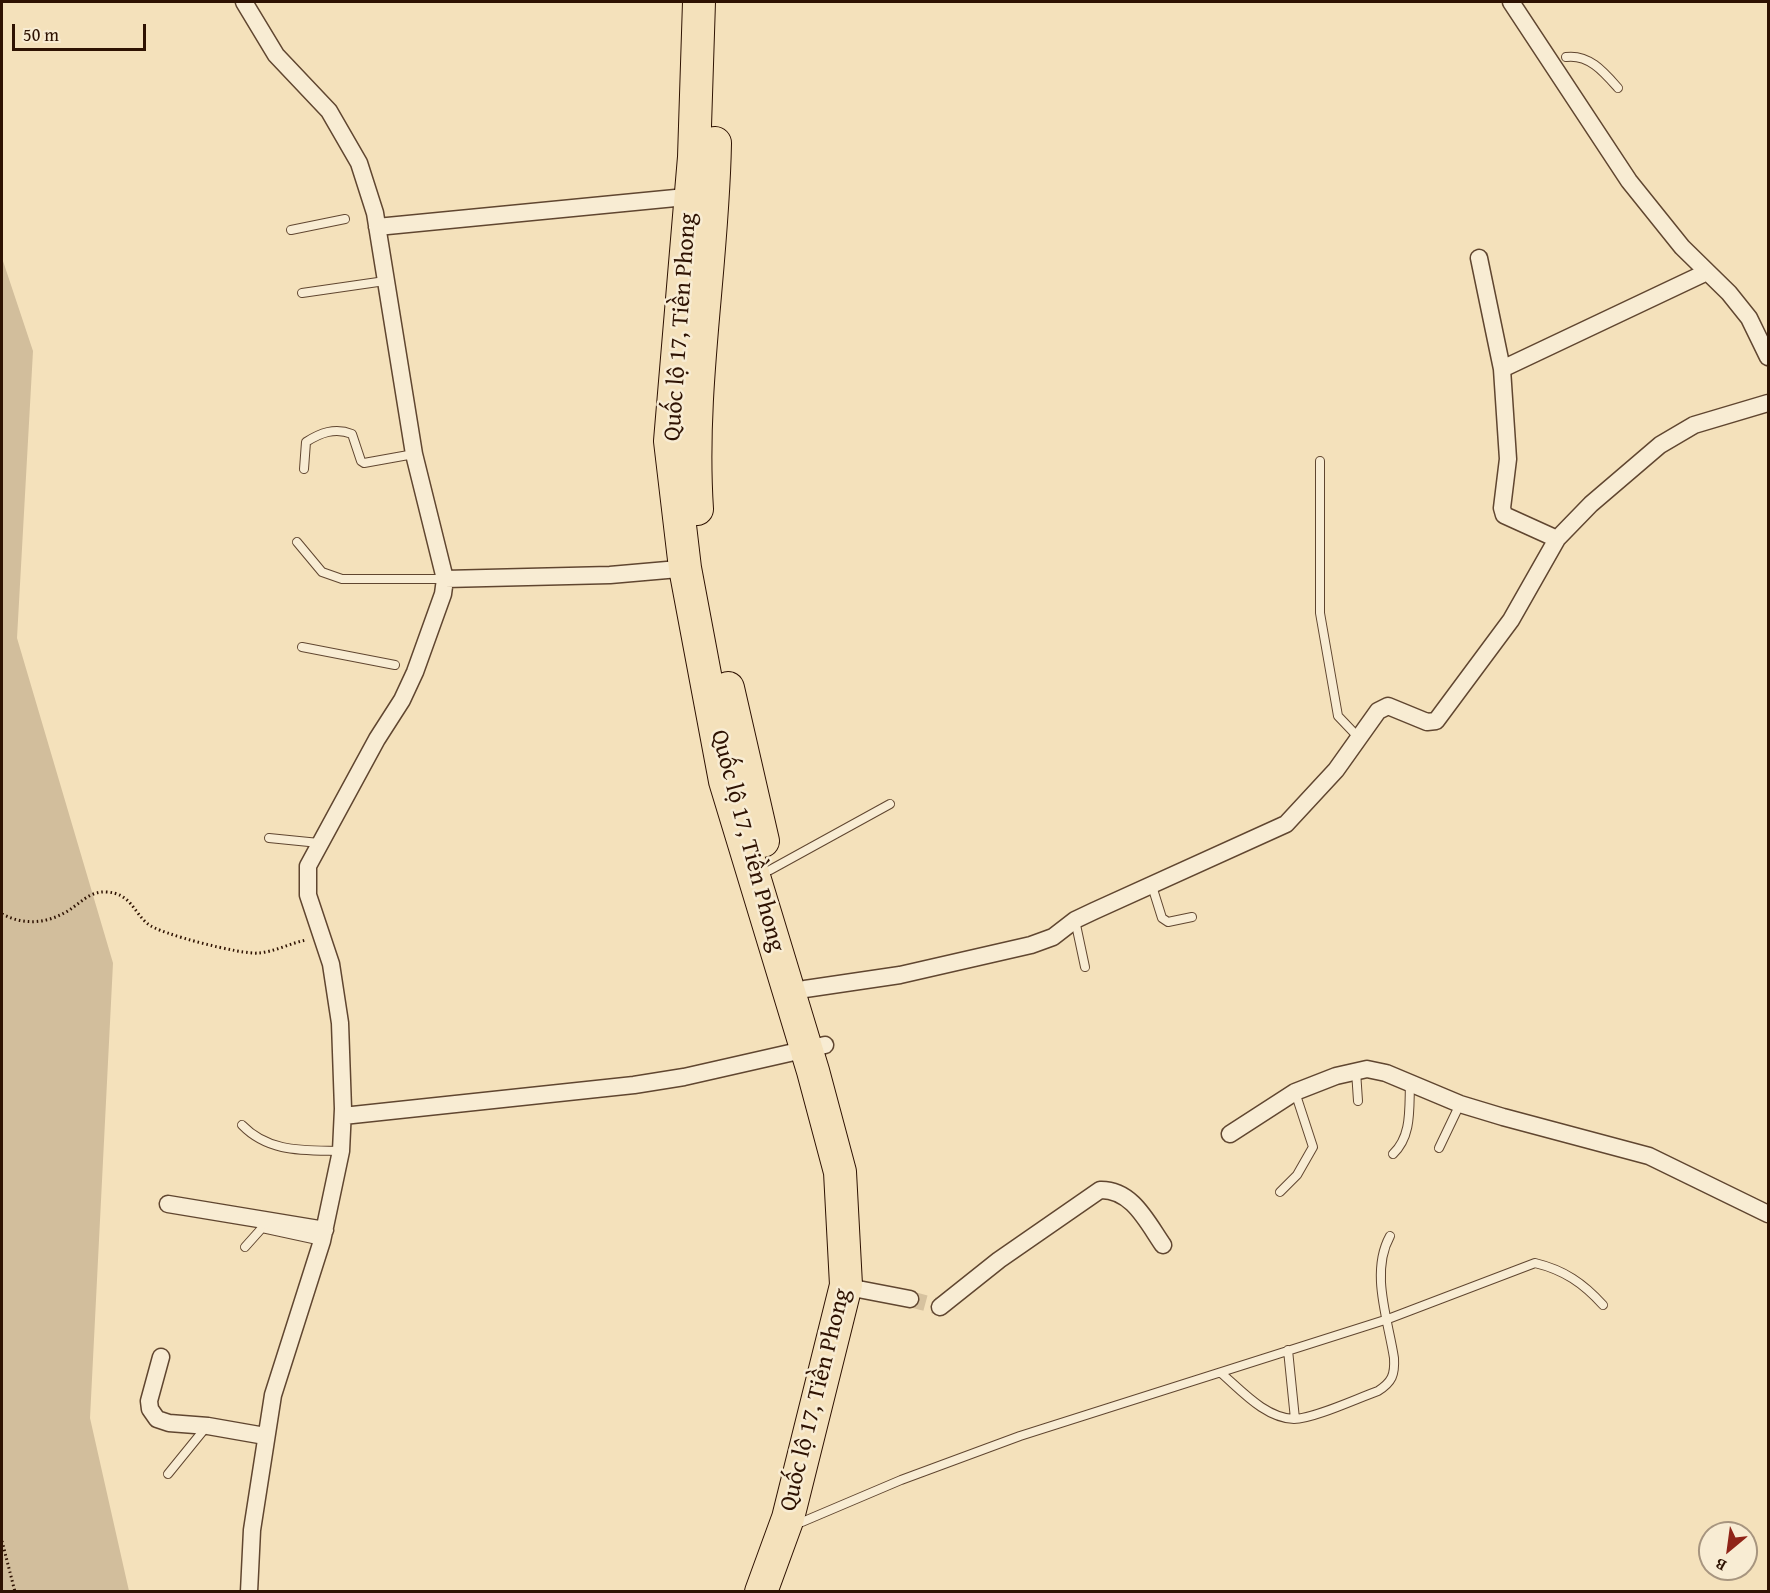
<!DOCTYPE html>
<html>
<head>
<meta charset="utf-8">
<style>
  body { margin:0 }
  #map { position:relative; width:1770px; height:1593px; overflow:hidden; background:#f4e1bb; font-family:"Gentium Book Plus",serif }
  canvas { display:block }
  .frame { position:absolute; inset:0; border:3px solid #2e1202; pointer-events:none }
  .north { position:absolute; left:1698px; top:1521px; width:60px; height:60px; box-sizing:border-box; background:#f8ecd3; border:2px solid #a7957f; border-radius:50%; rotate:209deg; font-size:16px; font-weight:700; line-height:24px; text-align:center; color:#2e1202 }
  .north::after { content:''; display:block; margin:auto; width:21px; height:27px; background:#8f2418; clip-path:polygon(50% 0,100% 100%,50% 72%,0 100%) }
  .scale { position:absolute; left:12px; top:24px; width:134px; height:27px; box-sizing:border-box; border:3px solid #2e1202; border-top:0; padding-left:8px; font-size:18px; line-height:21px; white-space:nowrap; color:#2e1202; -webkit-text-stroke:4px #f8ecd3; paint-order:stroke }
</style>
</head>
<body>
<div id="map">
<canvas width="1770" height="1593"></canvas>
<div class="frame"></div>
<div class="north">B</div>
<div class="scale">50 m</div>
</div>
<script>
const c = document.querySelector('canvas').getContext('2d');
c.lineJoin = 'round';
function fillPath(path, color) { c.fillStyle = color; c.fill(path, 'evenodd'); }
function strokePath(path, color, width, dash) { c.strokeStyle = color; c.lineWidth = width; c.lineCap = dash ? 'butt' : 'round'; c.setLineDash(dash || []); c.stroke(path); }
function write(font, color, halo, rows, align = 'center') {
  c.font = font + ' "Gentium Book Plus",serif'; c.lineWidth = 5; c.setLineDash([]); c.textBaseline = 'middle'; c.strokeStyle = halo; c.fillStyle = color; for (const [text, x, y, turn = 0] of rows) {
    c.save(); c.translate(x, y); c.rotate((+turn || 0) * Math.PI / 180); c.textAlign = isNaN(turn) ? turn : align; if (halo) c.strokeText(text, 0, 0); c.fillText(text, 0, 0); c.restore();
  }
}
const green = new Path2D(`
  M2,258L33,351L17,638L113,963L90,1418L129,1591H2Z`);
const streetTunnel = new Path2D(`
  M910,1299L940,1307`);
const path = new Path2D(`
  M2,914C23,925 45,924 66,912C80,904 89,891 106,892C131,893 133,912 148,924C159,934 243,955 258,953C274,952 291,943 306,940
  M2,1541L15,1592`);
const lane = new Path2D(`
  M1566,57C1589,54 1604,72 1618,88
  M291,230L345,219
  M302,293L385,281
  M1320,461V613L1338,716L1359,738
  M304,469L306,442C320,433 335,427 352,434L361,461L364,463L414,454
  M297,542L322,572L342,579H445
  M302,647L395,665
  M269,838L319,843
  M770,870L890,804
  M1152,886L1162,918L1168,922L1192,917
  M1075,920L1085,967
  M1356,1071L1358,1101
  M242,1125C269,1153 304,1150 341,1151
  M1439,1148L1460,1104
  M1393,1154C1412,1136 1409,1109 1410,1084
  M1280,1192L1297,1175L1313,1147L1295,1092
  M245,1247L262,1228L322,1241
  M1288,1350L1295,1419
  M1221,1373C1241,1390 1265,1418 1294,1419C1313,1419 1358,1398 1378,1391C1392,1382 1395,1375 1394,1358C1388,1319 1370,1272 1390,1236
  M168,1474L207,1426
  M802,1522L901,1480L1020,1436L1388,1319L1535,1263C1564,1270 1583,1283 1603,1305`);
const street = new Path2D(`
  M244,2L276,55L329,111L359,163L375,213L414,454L445,579L443,594L415,672L402,700L377,739L308,866V895L331,964L340,1023L343,1109L341,1151L322,1241L273,1395L252,1530L249,1592
  M1511,2L1629,181L1682,247L1729,293L1749,318L1768,357
  M377,227L696,196
  M1479,258L1502,369L1707,272
  M1502,369L1508,459L1502,508L1504,515L1557,539
  M445,579L610,575L690,568
  M805,989L900,975L1031,945L1053,937L1075,920L1094,911L1286,824L1336,770L1378,711L1388,706L1427,722L1436,721L1511,620L1557,539L1591,504L1660,445L1694,425L1768,403
  M343,1116L634,1085L684,1077L825,1045
  M1230,1134L1295,1092L1336,1076L1367,1069L1386,1073L1460,1104L1503,1117L1649,1156L1768,1214
  M168,1204L325,1230
  M858,1289L910,1299
  M940,1307L999,1260L1100,1190C1132,1189 1147,1222 1163,1245
  M161,1357L149,1401L150,1409L157,1419L169,1423L208,1426L265,1436`);
const highway = new Path2D(`
  M699,2L694,157L670,441L685,568L725,781L813,1071L840,1172L846,1285L788,1518L761,1592
  M697,509C689,387 713,265 715,143
  M728,688L763,841`);
const streetNames = [
  ["Quốc lộ 17, Tiền Phong",681,327,-86],
  ["Quốc lộ 17, Tiền Phong",747,841,75],
  ["Quốc lộ 17, Tiền Phong",816,1400,-76]
];
fillPath(green, '#d2be9c');
strokePath(streetTunnel, '#d6c29f', 16, [16, 8]);
strokePath(lane, '#604630', 10);
strokePath(street, '#604630', 19);
strokePath(highway, '#2e1202', 34);
strokePath(path, '#2e1202', 3, [1.5, 3]);
strokePath(lane, '#f8ecd3', 8);
strokePath(street, '#f8ecd3', 16);
strokePath(highway, '#f4e1bb', 32);
write('24px', '#2e1202', '#f8ecd3', streetNames);
</script>
</body>
</html>
